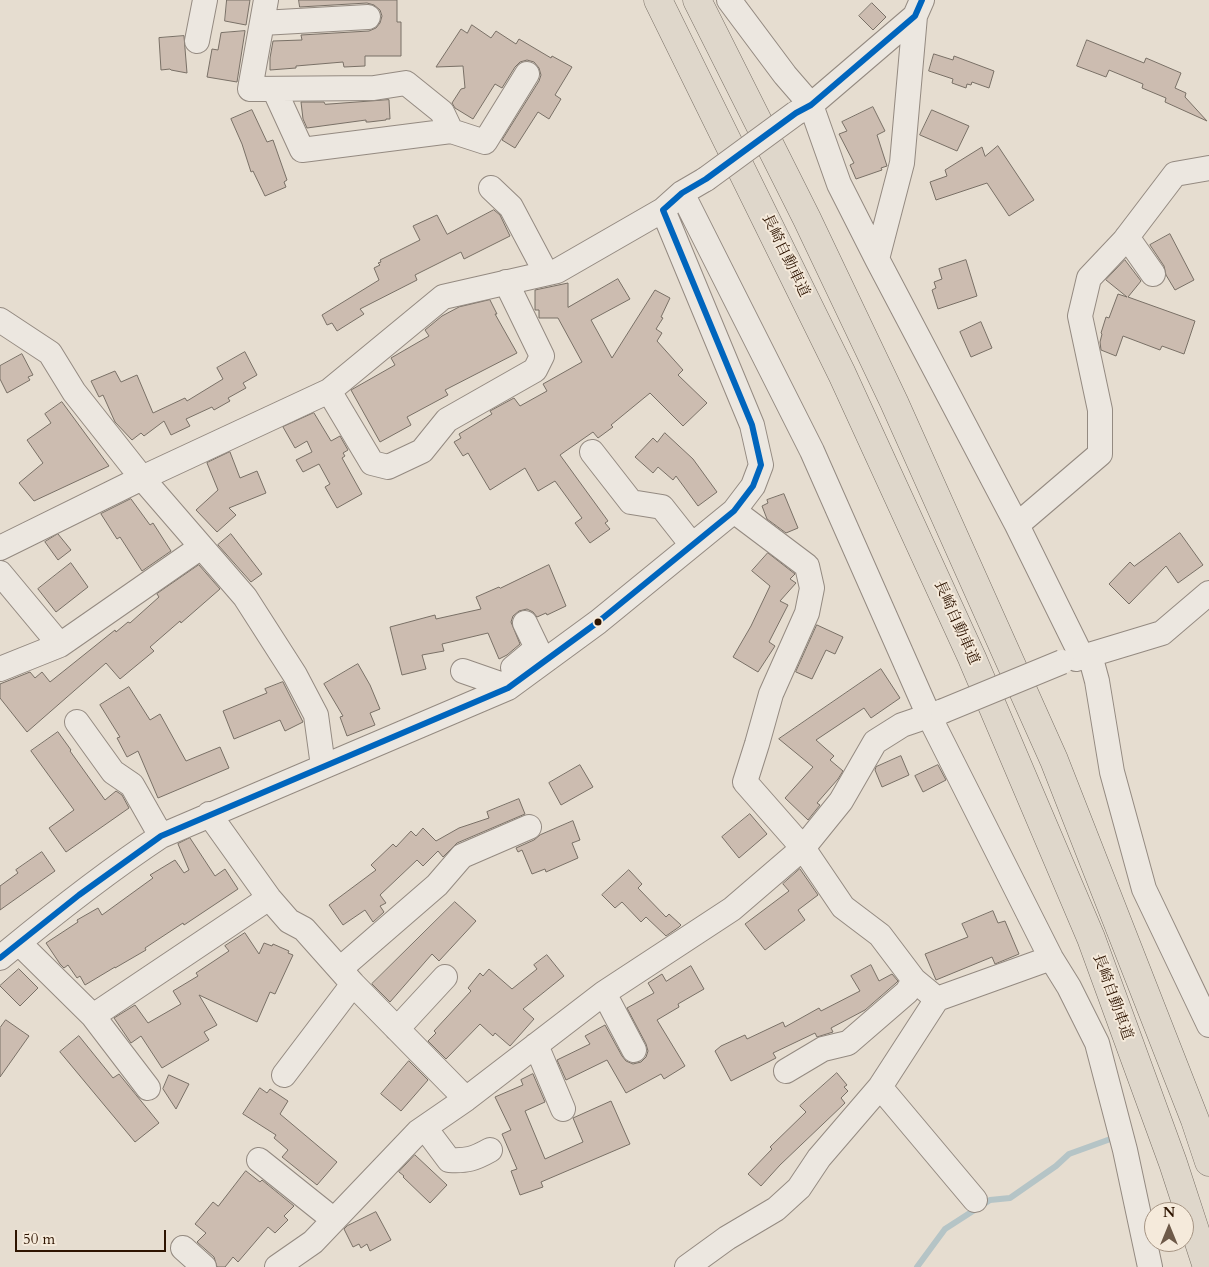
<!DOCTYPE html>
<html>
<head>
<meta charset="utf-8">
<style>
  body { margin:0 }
  #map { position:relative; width:1209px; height:1267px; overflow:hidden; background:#e6ddd0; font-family:Cardo,serif }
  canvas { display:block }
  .north { position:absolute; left:1144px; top:1202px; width:50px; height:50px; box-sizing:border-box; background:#f5eadb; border:1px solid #a59483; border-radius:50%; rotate:0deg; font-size:14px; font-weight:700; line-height:20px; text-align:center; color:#2e1400 }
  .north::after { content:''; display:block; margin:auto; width:18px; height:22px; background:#6e5a49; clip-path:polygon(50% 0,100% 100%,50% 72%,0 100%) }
  .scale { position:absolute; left:15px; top:1230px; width:151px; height:22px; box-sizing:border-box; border:2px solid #2e1400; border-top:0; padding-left:6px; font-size:15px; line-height:18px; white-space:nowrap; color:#2e1400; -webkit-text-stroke:4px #f5eadb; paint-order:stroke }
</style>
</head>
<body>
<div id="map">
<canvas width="1209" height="1267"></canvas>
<div class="north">N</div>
<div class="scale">50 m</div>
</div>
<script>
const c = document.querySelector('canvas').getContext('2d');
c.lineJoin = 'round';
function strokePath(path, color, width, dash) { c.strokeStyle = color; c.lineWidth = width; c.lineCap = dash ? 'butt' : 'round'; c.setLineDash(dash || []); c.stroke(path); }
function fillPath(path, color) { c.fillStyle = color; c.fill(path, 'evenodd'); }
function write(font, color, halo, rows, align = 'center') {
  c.font = font + ' Cardo,"Noto Serif JP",serif'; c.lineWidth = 4; c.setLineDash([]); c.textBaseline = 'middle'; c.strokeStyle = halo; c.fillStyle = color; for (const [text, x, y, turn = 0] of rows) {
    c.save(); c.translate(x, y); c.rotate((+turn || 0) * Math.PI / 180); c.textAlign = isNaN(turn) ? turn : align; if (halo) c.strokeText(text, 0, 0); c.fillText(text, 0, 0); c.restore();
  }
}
const stream = new Path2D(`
  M917,1267L945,1229L990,1200L1010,1198L1056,1166L1069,1154L1116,1137`);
const building = new Path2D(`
  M227,0H250L246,25L225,21Z
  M299,0H397V22H401V56H365V66L344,67L343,62L296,66V68L270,70V58L273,41L302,40L301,35L369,31L376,28L380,23L382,16L380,10L374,5L367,3L300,7Z
  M872,3L886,17L873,30L859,16Z
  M472,25L491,38L496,31L516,44L519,39L551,58L552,56L572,67L555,95L561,99L549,119L538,112L515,148L502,140L539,81L541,75L539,68L534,62L527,60L520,62L515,67L502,88L495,84L473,119L455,108L452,103L461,89L465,88L463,66L436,67L461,29L467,33Z
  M245,31L237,82L207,77L212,49L218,50L221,33Z
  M184,36L187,73L171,70L170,69L161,70L159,38Z
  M1087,40L1144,63L1146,58L1181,73L1175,88L1186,93L1185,97L1207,121L1165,102L1166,98L1142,88L1143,84L1109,70L1106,77L1077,66Z
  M934,54L953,60L954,56L994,71L989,88L972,82L971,85L967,84L966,88L952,83L953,79L929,71Z
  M389,100L390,119H386V120L369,122H366V120L307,128L303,119L301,102H324L325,104Z
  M873,107L885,131L877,135L887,166L881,168L882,170L856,179L850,165L854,163L839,134L847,131L842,122Z
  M252,110L267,142L273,140L287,180L284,182L286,187L265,196L253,171L251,172L242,144L231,119Z
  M932,110L969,126L957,151L920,135Z
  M998,146L1034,200L1009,216L987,183L936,200L930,182L947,176L945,170L982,147L985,156Z
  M494,210L500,215L510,236L464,259L461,252L415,275L417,280L360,309L364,314L337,331L332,323L327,325L322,315L379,280L374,268L380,265L378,263L381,262L380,260L420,240L413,226L437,215L447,234Z
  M1170,234L1194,280L1175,290L1166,275L1164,266L1150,245Z
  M966,260L977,296L938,309L932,290L936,288L934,282L942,279L939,269Z
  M1125,260L1141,281L1128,297L1195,321L1184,354L1162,346L1160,350L1123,336L1116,356L1101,350L1100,342L1102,334L1101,333L1106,317L1109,318L1118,294L1127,297L1106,280Z
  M618,279L630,299L591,320L612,358L655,290L670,298L661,317L663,318L656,329L662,333L657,341L683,370L678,375L707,403L683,426L650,393L611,425L613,427L598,438L593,432L560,455L608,521L605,523L610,529L590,543L575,523L582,518L555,481L538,491L525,468L490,490L468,453L463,456L454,442L461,438L459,434L492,414L490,411L514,398L520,406L547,391L543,384L582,362L558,318H539V310H535V290L568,283V307Z
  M490,300L497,314H495L517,353L445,390L448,395L407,417L411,425L380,442L351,390L395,365L391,358L429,336L425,330L442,316L459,307Z
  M981,322L992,348L971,357L960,332Z
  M245,352L257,375L243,383L246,388L228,398L230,401L214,410L212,407L186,419L190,426L171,435L164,421L144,436L141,433L132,440L115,422L103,395L99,397L91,381L115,371L121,382L137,375L153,413L185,398L187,401L223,379L217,368Z
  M22,354L33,375L28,377L30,380L7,393L0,379V366Z
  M62,402L109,466L34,501L19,483L43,463L27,440L51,423L45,414Z
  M314,413L331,441L340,436L348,450L343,453L345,456L342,458L362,494L337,508L325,487L330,484L319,464L303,472L296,460L312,452L307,441L295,448L283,427Z
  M665,433L693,459L717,492L698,506L676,476L673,480L658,467L653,473L635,457L653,438L657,442Z
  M230,452L240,478L257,471L266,493L229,508L236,515L217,532L196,510L218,490L207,463Z
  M784,494L798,528L786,533L767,519L762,506L768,503L767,500Z
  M131,499L150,525L153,523L171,551L142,571L120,537L117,539L101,514Z
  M1180,533L1203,565L1178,583L1166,566L1129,604L1109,584L1130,562L1134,566Z
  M58,534L71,550L58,560L45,542Z
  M231,534L262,574L251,582L218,545Z
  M768,553L795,574L790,579L796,583L780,601L788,605L769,642L775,646L758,672L733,657L751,626L770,586L752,571Z
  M71,563L88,587L56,612L38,589Z
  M199,565L220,589L181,623L180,621L150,647L154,651L120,679L106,663L27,732L0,698V684L30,672L35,678L42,672L50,682L115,630L116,632L128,622L130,623L159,597L157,594Z
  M549,565L566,606L547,615L546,613L537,617L533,612L527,609L519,611L513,616L511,622L520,644L507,655L499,659L488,633L442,644L444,651L422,655L426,669L402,675L390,627L435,615L436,619L481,609L476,597L499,587L500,588Z
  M817,625L843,637L835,654L826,650L812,679L796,672Z
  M358,664L370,685L380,709L370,713L375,725L347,736L340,717L343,716L324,684Z
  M881,669L900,698L871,718L864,708L816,740L834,756L830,760L843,771L838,779L817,803L820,805L808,820L785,798L813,767L779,739Z
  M283,682L303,722L285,731L280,720L234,739L223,711L267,693L265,689Z
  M129,687L150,720L160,714L186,761L220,747L229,768L158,798L138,751L127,757L117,738L120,737L100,705Z
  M58,732L71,750L70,751L105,800L116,791L122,795L129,808L66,852L49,828L74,810L31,751Z
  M901,756L909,775L882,787L875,770L876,767Z
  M580,765L593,787L561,805L549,783Z
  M938,765L946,780L923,792L915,776Z
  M519,799L525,814L457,843L443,857L438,851L423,866L417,860L380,895L386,903L380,906L384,912L373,922L365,910L343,925L329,905L376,870L371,865L393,844L396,847L411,831L416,836L423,828L436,841L459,828L489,818L487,812Z
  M750,814L767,834L739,858L722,837Z
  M573,821L580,840L572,843L578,858L546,872L545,869L532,874L522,850L518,852L516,848L534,840L540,835Z
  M190,838L215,876L225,869L238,889L184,925L183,923L145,948L146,950L115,968V967L85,985L80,976L77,978L68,965L64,968L60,964L46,943L78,922L77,920L98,908L102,915L153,878L150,875L175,860L184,873L189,870L178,844Z
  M42,852L55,871L0,910V886L18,873L16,870Z
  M800,869L818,895L798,910L805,920L765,950L745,924L789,891L783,884Z
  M629,870L642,884L638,888L666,917L669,914L681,925L679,927L666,936L646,917L641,922L622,902L615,908L602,895Z
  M455,902L476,921L439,961L432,954L390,1002L372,984Z
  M993,911L998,923L1005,921L1019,954L995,964L992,957L936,980L925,954L968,937L962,924Z
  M245,933L259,954L264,943L272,946L273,944L289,951L288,953L293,955L275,994L270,992L257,1022L199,995L217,1025L204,1032L209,1040L162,1068L141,1036L131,1043L114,1018L135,1005L148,1023L181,1004L173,991L198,976L196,973L229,951L225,946Z
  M547,955L564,976L523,1009L534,1019L510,1046L495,1033L493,1036L480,1024L446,1059L428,1041L436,1033L434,1031L471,991L468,988L480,973L483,976L489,969L512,989L537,969L534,965Z
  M871,965L879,981L892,974L898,981L896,983L865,1010L831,1028L833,1032L817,1037L815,1033L773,1053L776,1058L731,1081L715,1051L721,1046L745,1035L747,1039L783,1022L785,1027L819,1008L821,1011L860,991L851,976Z
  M691,966L704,989L678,1004L679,1007L657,1020L685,1066L664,1079L661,1074L626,1093L607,1060L566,1080L557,1060L590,1044L585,1036L605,1025L622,1056L626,1061L633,1064L641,1062L646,1057L648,1051L646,1044L627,1008L654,993L648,983L662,974L666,981Z
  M19,969L38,988L20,1006L0,986Z
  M6,1020L29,1036L0,1077V1028Z
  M79,1036L113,1078L119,1074L159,1123L135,1142L60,1052Z
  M409,1061L428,1080L401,1111L381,1094Z
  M837,1073L847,1085L844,1087L848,1091L841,1098L845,1103L780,1165L761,1186L748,1174L772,1149L770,1147L806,1112L800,1106Z
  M533,1074L545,1102L525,1111L545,1159L583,1142L573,1118L611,1101L630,1144L541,1182L543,1187L520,1195L511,1171L517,1169L502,1134L511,1130L495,1097L523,1085L521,1080Z
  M169,1075L189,1084L176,1109L163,1089Z
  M260,1088L267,1093L270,1089L288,1101L280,1114L337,1162L317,1185L282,1157L288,1150L274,1138L276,1135L243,1114Z
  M415,1155L447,1185L430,1203L403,1177L404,1176L399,1172Z
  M246,1171L260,1182L262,1180L294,1206L284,1216L288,1220L275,1233L268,1227L238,1262L233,1257L225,1267H217L214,1257L197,1242L206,1233L195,1224L213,1202L218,1206Z
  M376,1212L391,1240L370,1251L367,1244L361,1248L359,1244L353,1247L344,1229L347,1226Z`);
const minor = new Path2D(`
  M266,0L250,89L374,88L406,83L442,112L451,131L302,150L274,89
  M729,0L785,75L811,105L839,184L877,259L1017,525
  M262,23L368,17
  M197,41L205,0
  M798,112L811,105L915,16L922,0
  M451,131L485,142L527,74
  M491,188L511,207L546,273
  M682,193L812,451L929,716L1051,958L1069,987L1097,1043L1125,1150L1150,1267
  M1127,237L1153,274
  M877,259L902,163L915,16
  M0,320L50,353L74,392L142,478L245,597L295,675L316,715L323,766
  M329,391L372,463L388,467L422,451L447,420L535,370L542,356L506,282
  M592,452L631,502L662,507L692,545
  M0,548L142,478L329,391L443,297L557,271L663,210
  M0,573L60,645
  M1090,655L1097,681L1112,772L1144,889L1209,1025
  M1082,657L1017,525L1100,454V410L1080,316L1089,278L1124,241L1175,174L1209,168
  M1076,659L1162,633L1209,593
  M513,668L537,648L525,623
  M0,669L60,645L201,547
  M463,671L509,687
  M77,722L113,772L132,785L161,836
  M209,814L269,898L289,921L304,929L353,984L466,1099
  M19,943L93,1016L148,1088
  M0,958C52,915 105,873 161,836L508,688L598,622L734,511L753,486L761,465L752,425L663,210L682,193L706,179
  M340,969L437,885L462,856L529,827
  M604,993L634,1050
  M937,999L1051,958
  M93,1016L269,898
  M397,1029L445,977
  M536,1045L563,1109
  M786,1071L823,1049L848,1043L907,992L914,980
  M284,1075L353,984
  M880,1087L975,1200
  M425,1128L449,1160C467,1161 474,1159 490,1150
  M259,1160L334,1220
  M183,1248L204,1267
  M277,1267L313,1242L418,1132L466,1099L604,993L732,909L803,848L841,801L875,742L902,725L943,711
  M687,1267L727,1238L776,1209L799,1188L819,1158L880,1087L937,999L914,980L880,935L843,907L803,848L745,782L757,744L771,694L807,613L812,588L807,566L734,511`);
const highway = new Path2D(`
  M658,0L842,374L972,658L1091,938L1173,1163L1207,1267
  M697,0L807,219L894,402L1054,760L1195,1120L1209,1162`);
const minorBridge = new Path2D(`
  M706,179L796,113
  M943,711L1062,662`);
const bus1 = new Path2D(`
  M0,958L79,895L161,836L508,688L598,622L734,511L753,486L761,465L752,425L663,210L682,193L706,179L796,113L811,105L915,16L922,0`);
const markers = [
  [598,622,4.5,"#2e1400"]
];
const streetNames = [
  ["長崎自動車道",785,256,64],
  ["長崎自動車道",956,623,66],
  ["長崎自動車道",1112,997,70]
];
strokePath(stream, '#b5c4c6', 6);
fillPath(building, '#ccbcb0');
strokePath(building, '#797066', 1);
strokePath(minor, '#948a81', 26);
strokePath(highway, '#797066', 29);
strokePath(minor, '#ece7e0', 24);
strokePath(highway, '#dfd7cb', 28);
strokePath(minorBridge, '#948a81', 26, []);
strokePath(minorBridge, '#ece7e0', 24);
strokePath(bus1, '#0065bd', 6);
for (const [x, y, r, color] of markers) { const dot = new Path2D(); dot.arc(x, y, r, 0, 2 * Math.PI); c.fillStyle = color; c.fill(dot); strokePath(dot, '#f5eadb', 2); }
write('15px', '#2e1400', '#f5eadb', streetNames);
</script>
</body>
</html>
